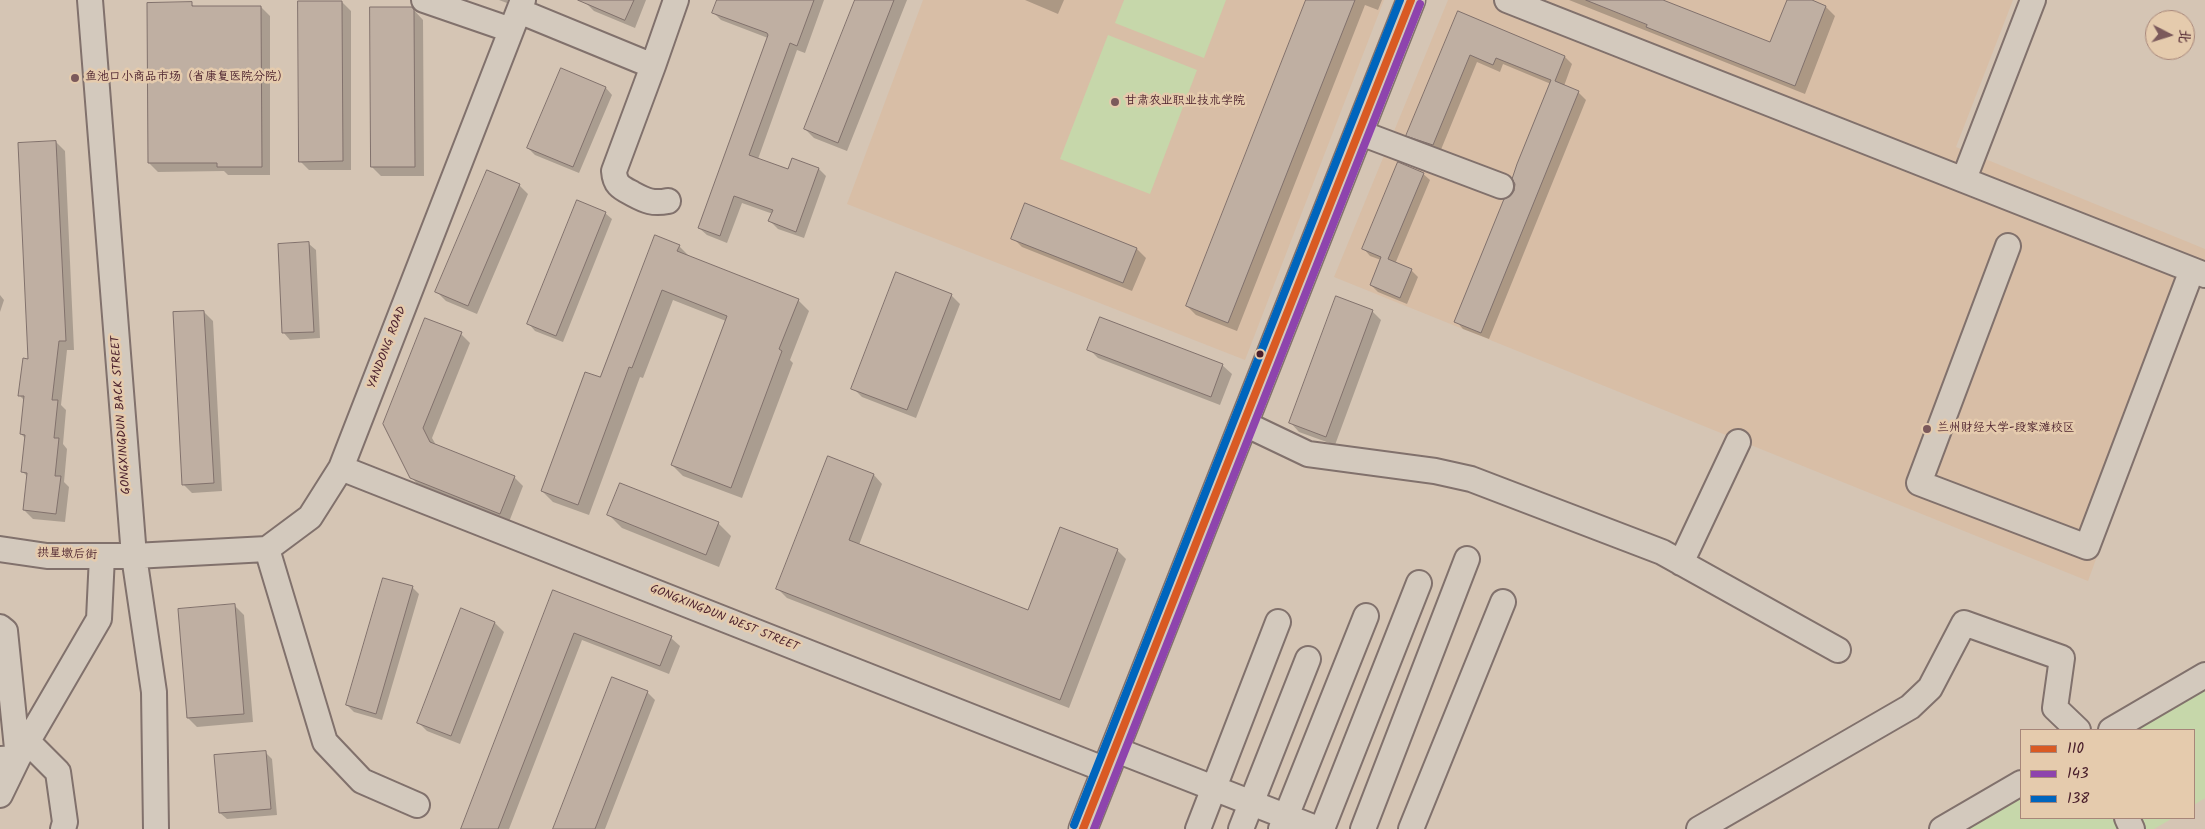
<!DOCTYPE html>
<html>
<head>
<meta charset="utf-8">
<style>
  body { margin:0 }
  #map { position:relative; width:2205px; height:829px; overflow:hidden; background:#d5c5b4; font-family:Kalam,"LXGW WenKai TC",sans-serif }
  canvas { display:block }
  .legend { position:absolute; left:2020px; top:729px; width:175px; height:90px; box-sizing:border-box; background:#e5cbad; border:1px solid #a78679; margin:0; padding:6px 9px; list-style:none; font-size:15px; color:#4a1f2b }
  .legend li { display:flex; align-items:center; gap:10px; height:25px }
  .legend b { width:25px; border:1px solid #a78679 }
  .north { position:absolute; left:2145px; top:10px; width:50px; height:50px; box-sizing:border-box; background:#e5cbad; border:1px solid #a78679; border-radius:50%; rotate:95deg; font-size:14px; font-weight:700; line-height:20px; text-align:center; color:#4a1f2b }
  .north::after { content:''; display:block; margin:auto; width:18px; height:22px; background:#7b595b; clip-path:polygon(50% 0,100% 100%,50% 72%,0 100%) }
</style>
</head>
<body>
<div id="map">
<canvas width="2205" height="829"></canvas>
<ul class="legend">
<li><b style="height:6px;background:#d95a23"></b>110</li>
<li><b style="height:6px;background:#8e44ad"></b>143</li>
<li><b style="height:6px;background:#0065bd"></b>138</li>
</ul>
<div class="north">北</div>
</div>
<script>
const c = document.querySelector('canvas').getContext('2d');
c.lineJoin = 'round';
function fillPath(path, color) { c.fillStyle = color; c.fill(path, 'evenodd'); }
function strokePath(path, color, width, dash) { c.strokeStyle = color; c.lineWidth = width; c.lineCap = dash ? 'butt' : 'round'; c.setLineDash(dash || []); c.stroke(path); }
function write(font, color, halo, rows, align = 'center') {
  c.font = font + ' Kalam,"LXGW WenKai TC",sans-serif'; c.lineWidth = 5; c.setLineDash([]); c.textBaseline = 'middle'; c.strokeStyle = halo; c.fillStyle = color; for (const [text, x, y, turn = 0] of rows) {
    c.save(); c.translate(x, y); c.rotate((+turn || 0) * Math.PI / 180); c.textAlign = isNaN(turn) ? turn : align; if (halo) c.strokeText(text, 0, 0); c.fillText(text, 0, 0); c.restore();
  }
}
const built = new Path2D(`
  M923,0H1384L1245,360L847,204Z
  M1448,0H2013L1956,147L2205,249V260L2088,581L1334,277Z`);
const green = new Path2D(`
  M1124,0H1226L1204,58L1115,23Z
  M1108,35L1197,70L1150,194L1060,159Z
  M2205,689V798L2194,805V730H2134Z
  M2021,797V818H2173L2154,829H1967Z`);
const shadow = new Path2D(`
  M499,0H508L507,3Z
  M586,0H646L635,28L594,11L585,2Z
  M718,0H824L805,53L797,50L758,159L788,171L819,169L826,176L804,238L778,229L770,221L773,214L742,203L727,243L707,235L699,228L768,38L721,20L714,13Z
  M856,0H907L847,151L814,138L805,129Z
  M1025,0H1064L1058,14Z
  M1323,0H1382L1378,10L1365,5L1237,331L1196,315L1187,306Z
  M1569,0H1659L1771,44L1788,0H1809L1826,7L1835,16L1805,94Z
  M342,2L351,11V170H309L300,161Z
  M191,4L195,7H261L270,16V175H228L224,171L158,172L149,163Z
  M412,8L423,20L424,176H381L372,167Z
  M1459,12L1565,57L1572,64L1564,86L1578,92L1586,100L1489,339L1463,329L1456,321L1515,192L1551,84L1503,64L1500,72L1477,62L1440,152L1415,143L1408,135Z
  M561,69L606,88L612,95L579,173L535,155L528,148Z
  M56,142L65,151L74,350H67L61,405L66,410L63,444L67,449L64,482L69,487L65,522L33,519L24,510L28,477L23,472L26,439L21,434L25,401L20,396L30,360Z
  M1421,172L1430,180L1395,264L1411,270L1418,277L1407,304L1378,292L1371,285L1381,260L1370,256L1364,249Z
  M519,185L528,194L477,314L446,301L437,292Z
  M605,213L612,219L563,342L535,331L529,324Z
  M1013,238L1137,249L1146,258L1132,291L1022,247Z
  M309,244L316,250L320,338L290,340L284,333Z
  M679,246L690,257L798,300L809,311L790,360L793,363L742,498L683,476L672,465L726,321L673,300L643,378L640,377L589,515L553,502L542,491L601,379Z
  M0,295L4,300L0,312Z
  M951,295L960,304L916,418L862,397L853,388Z
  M1372,311L1381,320L1335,445L1299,432L1290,422Z
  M204,312L213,321L222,491L192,493L183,484Z
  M461,334L470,343L432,438L436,445L514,477L523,486L509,522L420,487L411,477L384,424Z
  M1089,349L1222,365L1232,374L1220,405L1098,358Z
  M874,475L882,484L859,545L1029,611L1117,550L1126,559L1069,708L787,598L778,589Z
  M609,515L718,523L731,536L719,567L622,528Z
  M412,587L419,594L382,720L354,712L347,705Z
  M554,592L671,638L680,646L669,674L582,640L509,829H462Z
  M235,606L244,615L253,722L197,727L188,718Z
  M461,610L495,623L504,632L460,744L427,731L418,722Z
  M647,692L655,700L605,829H554Z
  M265,752L272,759L277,815L227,819L220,813Z`);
const building = new Path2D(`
  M578,0H634L625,20Z
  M717,0H814L797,46L790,43L749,155L788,169L792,158L819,168L796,232L768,221L773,210L734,196L720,236L698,228L768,35L767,33L712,13Z
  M855,0H894L838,143L804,129Z
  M1306,0H1355L1228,323L1186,306Z
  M1586,0H1663L1770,42L1787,0H1812L1826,6L1795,86L1646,27L1647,25Z
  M298,1H342L343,161L299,162Z
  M192,2V6H261L262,167H217V163H148L147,3Z
  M370,7H412L414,10L415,167H371Z
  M1458,11L1565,56L1555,81L1579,91L1481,333L1454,322L1504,199L1510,196L1514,191L1515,184L1512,179L1517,164L1551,80L1496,58L1493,65L1470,55L1433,145L1406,136Z
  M561,68L606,87L573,167L527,148Z
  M56,141L66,341H59L52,400H58L54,438H59L55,476H61L56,514L23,510L27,473L21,472L25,435L20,434L24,396H18L23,358L28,359L18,143Z
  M1398,162L1424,173L1388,259L1412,269L1400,298L1370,285L1381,257L1362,249Z
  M487,170L520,184L468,306L435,292Z
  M577,200L606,212L556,336L527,324Z
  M1025,203L1137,248L1123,283L1011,239Z
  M655,235L680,245L677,251L799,299L779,349L782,351L731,488L671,465L727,316L662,290L632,368L629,367L578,505L541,491L585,372L600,377Z
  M309,242L314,332L282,333L278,244Z
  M896,272L952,294L907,410L851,389Z
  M1336,296L1373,310L1326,437L1289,423Z
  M204,311L214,483L182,485L173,312Z
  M1100,317L1223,364L1211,397L1087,350Z
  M425,318L462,332L423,428L430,442L515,476L500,514L410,478L383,424Z
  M828,456L874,474L849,540L1028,610L1060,527L1118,549L1060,700L776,589Z
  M620,483L719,522L706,555L607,515Z
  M383,578L413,586L376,714L346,705Z
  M553,590L672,636L660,666L574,633L498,829H461Z
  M235,604L244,714L187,718L178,609Z
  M461,608L495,622L451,736L417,723Z
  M612,677L648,691L595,829H553Z
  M266,751L271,809L219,813L214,755Z`);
const minor = new Path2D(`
  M90,0L134,556L154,692L156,829
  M424,0L511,30
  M1507,0L2205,275
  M519,11L653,66L676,0
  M653,66L614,171C615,186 622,188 633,194C646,201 653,204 668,201
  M1358,132L1501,186
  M1964,179L2033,0
  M2008,246L1919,483L2087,547L2192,270
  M1243,423L1308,454L1435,471L1471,479L1662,552L1838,650
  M341,468L1106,770
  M0,549L47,556H134L267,549L310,517L341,468L523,0
  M267,549L325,742L362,781L417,805
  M1681,563L1738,442
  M0,627L5,631L18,758L0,795
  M2111,730L2205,675
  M27,741L58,772L65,822L63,829
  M1114,749L1318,829
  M0,759L18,758L99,619L102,556
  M2127,818L2132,829
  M1198,829L1278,622
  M1241,829L1308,659
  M1281,829L1366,616
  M1322,829L1419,583
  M1363,829L1467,559
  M1411,829L1503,602
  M1699,829L1910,707L1930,688L1964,623L2062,658L2055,708L2078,730
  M1942,829L2021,783`);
const major = new Path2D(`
  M1083,829L1411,0`);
const bus1 = new Path2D(`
  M1083,829L1411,0`);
const bus2 = new Path2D(`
  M1094,829L1420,4`);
const bus3 = new Path2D(`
  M1074,825L1400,0`);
const markers = [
  [75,78,5,"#7b595b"],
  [1115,102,5,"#7b595b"],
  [1260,354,4.5,"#4a1f2b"],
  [1927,429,5,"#7b595b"]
];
const poiNames = [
  ["鱼池口小商品市场（省康复医院分院）",85,78],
  ["甘肃农业职业技术学院",1125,102],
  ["兰州财经大学-段家滩校区",1937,429]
];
const streetNames = [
  ["YANDONG ROAD",388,348,-69],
  ["GONGXINGDUN BACK STREET",122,415,-94],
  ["拱星墩后街",67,555,2],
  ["GONGXINGDUN WEST STREET",724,619,22]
];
fillPath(built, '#d8bea6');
fillPath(green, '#c6d7aa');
fillPath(shadow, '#0003');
fillPath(building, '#bfafa2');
strokePath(building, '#81716c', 1);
strokePath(minor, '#81716c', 28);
strokePath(major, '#81716c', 31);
strokePath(minor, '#d3c9bd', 24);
strokePath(major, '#d3c9bd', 28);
strokePath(bus1, '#d95a23', 8);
strokePath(bus2, '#8e44ad', 8);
strokePath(bus3, '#0065bd', 8);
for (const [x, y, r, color] of markers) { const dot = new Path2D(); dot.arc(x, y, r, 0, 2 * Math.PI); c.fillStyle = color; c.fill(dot); strokePath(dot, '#e5cbad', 2); }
write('12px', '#4a1f2b', '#e5cbad', poiNames, 'left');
write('12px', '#4a1f2b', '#e5cbad', streetNames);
</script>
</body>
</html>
